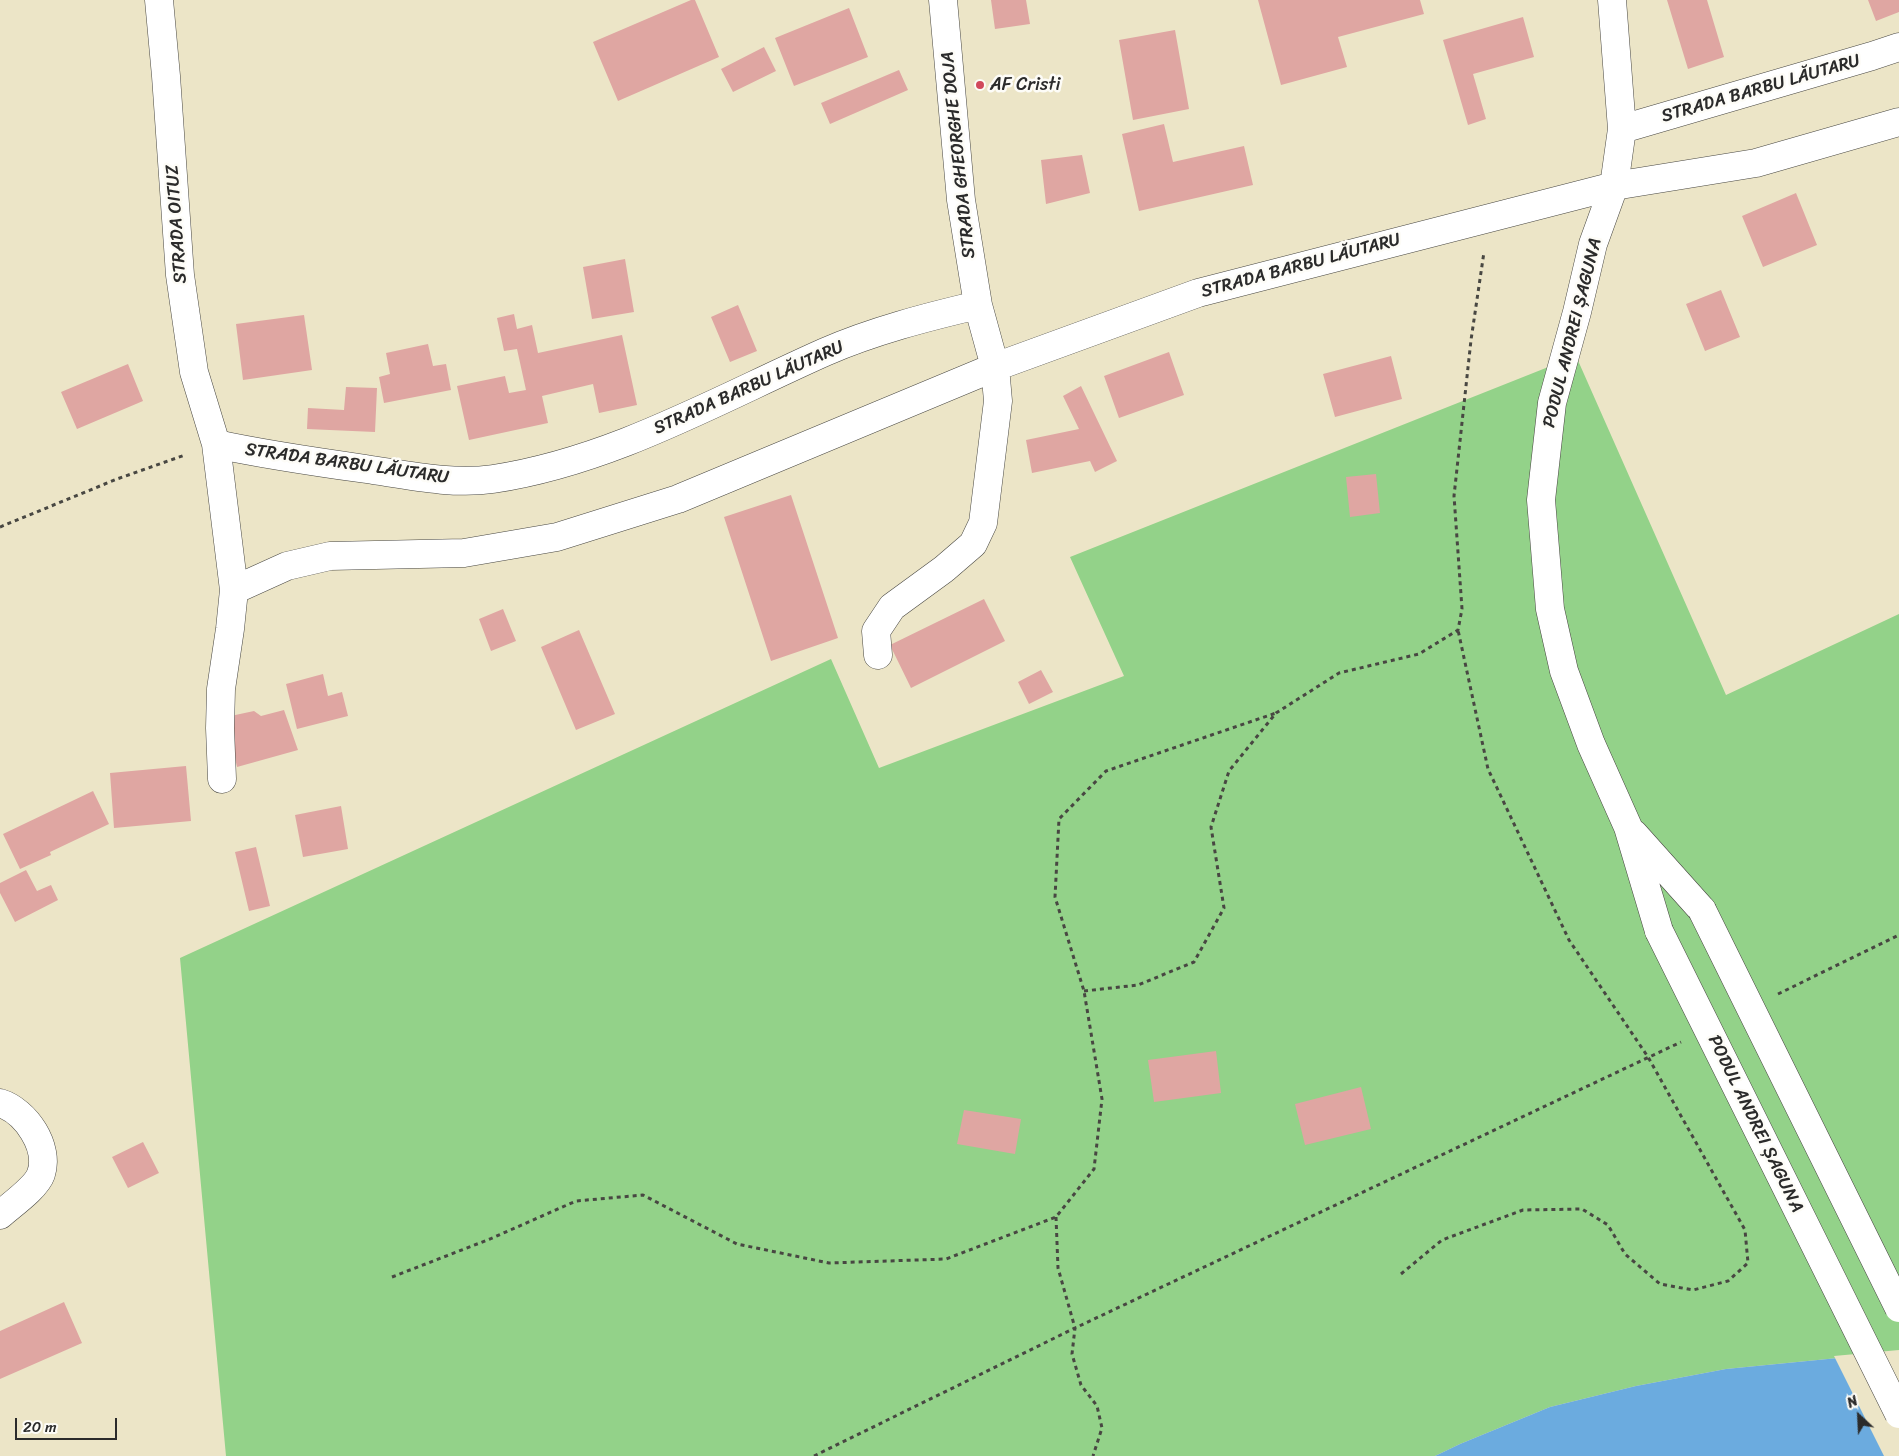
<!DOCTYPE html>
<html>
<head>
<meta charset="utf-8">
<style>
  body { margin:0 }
  #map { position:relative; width:1899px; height:1456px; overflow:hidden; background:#ece5c7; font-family:Sriracha,sans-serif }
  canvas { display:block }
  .north { position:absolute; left:1834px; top:1391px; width:50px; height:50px; -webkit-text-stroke:4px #fdfcf7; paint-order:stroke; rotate:335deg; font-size:14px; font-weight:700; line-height:20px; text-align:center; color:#2b2b2b }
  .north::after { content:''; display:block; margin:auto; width:18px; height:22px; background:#2b2b2b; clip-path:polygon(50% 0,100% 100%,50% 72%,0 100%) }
  .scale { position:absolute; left:15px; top:1418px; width:102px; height:22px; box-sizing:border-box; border:2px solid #2b2b2b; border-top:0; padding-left:6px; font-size:15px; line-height:18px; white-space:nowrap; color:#2b2b2b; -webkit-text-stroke:4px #fdfcf7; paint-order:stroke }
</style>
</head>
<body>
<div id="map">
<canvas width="1899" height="1456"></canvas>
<div class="north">N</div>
<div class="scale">20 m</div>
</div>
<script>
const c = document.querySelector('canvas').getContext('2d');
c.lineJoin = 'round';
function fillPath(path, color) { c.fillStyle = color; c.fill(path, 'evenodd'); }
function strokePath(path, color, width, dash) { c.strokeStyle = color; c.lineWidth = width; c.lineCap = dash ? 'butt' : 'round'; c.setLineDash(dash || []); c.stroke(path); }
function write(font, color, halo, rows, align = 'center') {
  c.font = font + ' Sriracha,sans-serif'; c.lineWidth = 5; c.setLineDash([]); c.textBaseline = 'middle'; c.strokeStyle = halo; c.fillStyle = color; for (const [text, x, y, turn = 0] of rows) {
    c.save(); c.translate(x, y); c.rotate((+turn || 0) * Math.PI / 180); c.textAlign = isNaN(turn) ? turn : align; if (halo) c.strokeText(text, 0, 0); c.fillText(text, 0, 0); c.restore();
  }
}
const green = new Path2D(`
  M1576,356L1726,695L1899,614V1352L1726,1369L1636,1386L1550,1407L1460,1444L1435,1456H226L180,958L831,659L879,768L1124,676L1070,557Z`);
const water = new Path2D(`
  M1899,1352V1456H1435L1460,1444L1550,1407L1636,1386L1726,1369Z`);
const pier = new Path2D(`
  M1899,1350V1456H1884L1834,1356Z`);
const building = new Path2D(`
  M691,0H695L719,57L618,101L593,42Z
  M991,0H1026L1030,24L995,29Z
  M1258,0H1420L1424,14L1338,37L1347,67L1281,85Z
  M1667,0H1707L1724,57L1688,69Z
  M1868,0H1899V12L1876,21Z
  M849,8L868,57L794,86L775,38Z
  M1523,17L1534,57L1473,74L1486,119L1468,125L1443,40Z
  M1175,30L1189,109L1133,120L1119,40Z
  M764,47L776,71L733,92L721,69Z
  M899,70L908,90L830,124L821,103Z
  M1164,124L1173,162L1244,146L1253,185L1139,211L1122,134Z
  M1082,155L1090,193L1046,204L1041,160Z
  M1796,193L1817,245L1763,267L1742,216Z
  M625,259L634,312L592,319L583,267Z
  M1721,290L1740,337L1705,351L1686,304Z
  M738,305L757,351L730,362L711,317Z
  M514,314L517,329L532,325L538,353L622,335L637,405L599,413L593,384L542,396L548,423L469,440L457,386L505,376L509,393L526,390L517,349L504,351L497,318Z
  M304,315L312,370L243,380L236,324Z
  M428,344L433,366L446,364L451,390L384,403L379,377L390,374L386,353Z
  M1169,352L1184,395L1119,418L1104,376Z
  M1391,356L1402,399L1335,417L1323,374Z
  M128,364L143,401L77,429L61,392Z
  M1081,386L1117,461L1095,472L1090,461L1032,473L1026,440L1079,429L1063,396Z
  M346,387L377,388L375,432L307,429L308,408L344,410Z
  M1376,474L1380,513L1350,517L1346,477Z
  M791,495L838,638L771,661L724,517Z
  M984,599L1005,641L911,688L890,645Z
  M503,609L516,641L491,651L479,619Z
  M579,630L615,714L576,730L541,647Z
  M1041,670L1053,692L1029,704L1018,682Z
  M323,674L328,696L342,692L348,716L297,729L286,684Z
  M284,710L298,750L237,767L226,717L254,711L261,716Z
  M186,766L191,821L114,828L110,773Z
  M93,791L109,824L50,852L51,855L20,869L3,834Z
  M341,806L348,849L303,857L295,815Z
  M256,847L270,906L249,911L235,852Z
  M26,870L37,891L51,885L58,900L15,922L0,893V883Z
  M1216,1051L1221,1093L1154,1102L1148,1060Z
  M1361,1087L1371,1129L1305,1145L1295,1104Z
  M964,1110L1021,1119L1015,1154L957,1144Z
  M143,1142L159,1173L128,1188L112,1157Z
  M64,1302L82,1343L0,1379V1331Z`);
const path = new Path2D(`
  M0,527L117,479L185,455
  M1084,991L1138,985L1194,962L1224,908L1211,827L1229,771L1276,713L1339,673L1419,654L1458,630L1462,609L1454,496L1471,340L1484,252
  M1778,994L1899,935
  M1056,1217L1058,1268L1075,1328L1072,1354L1081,1385L1097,1406L1102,1428L1093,1456
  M1401,1274L1442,1240L1523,1210L1582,1209L1608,1225L1625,1254L1660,1284L1693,1290L1728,1281L1748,1263L1745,1230L1648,1057L1569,940L1488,769L1458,630
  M392,1277L490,1239L576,1201L643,1195L737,1244L829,1263L946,1259L1056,1217L1094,1169L1102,1099L1084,991L1055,897L1059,819L1106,771L1276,713
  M814,1456L1075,1328L1681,1042`);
const minor = new Path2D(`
  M159,0L166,76L180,275L194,372L216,444L234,590L230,629L221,689L220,728L222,779
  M1612,0L1622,129L1614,186L1593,244L1577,312L1552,403L1541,500L1550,609L1564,671L1591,744L1628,827L1659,931
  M1622,129L1872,56L1899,47
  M216,444C266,455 316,462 366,469C407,475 452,485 493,479C612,461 717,400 825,352C873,331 927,317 978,305
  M234,590L287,566L330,556L464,553L557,537L678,499L995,367L1198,293L1614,186L1756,163L1899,122
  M878,655L876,631L892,607L944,569L973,544L983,523L998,401L995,367L978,305L961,200L943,0
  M1634,834L1702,910
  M0,1103C26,1111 50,1147 41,1174C36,1188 11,1205 0,1215`);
const minorBridge = new Path2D(`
  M1702,910L1899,1308
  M1659,931L1899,1414`);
const markers = [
  [980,85,5,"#d1495b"]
];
const poiNames = [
  ["AF Cristi",990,85]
];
const streetNames = [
  ["STRADA BARBU LĂUTARU",1761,89,-16],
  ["STRADA GHEORGHE DOJA",959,155,-96],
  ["STRADA OITUZ",177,224,-94],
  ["STRADA BARBU LĂUTARU",1301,266,-15],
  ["PODUL ANDREI ȘAGUNA",1573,333,-76],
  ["STRADA BARBU LĂUTARU",749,388,-24],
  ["STRADA BARBU LĂUTARU",347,464,8],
  ["PODUL ANDREI ȘAGUNA",1755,1124,64]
];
fillPath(green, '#93d289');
fillPath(water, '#6babdf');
fillPath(pier, '#ece5c7');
fillPath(building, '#dfa6a2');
strokePath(minor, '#484742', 29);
strokePath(path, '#484742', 3, [4, 4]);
strokePath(minor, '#fff', 28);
strokePath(minorBridge, '#484742', 29, []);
strokePath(minorBridge, '#fff', 28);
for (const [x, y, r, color] of markers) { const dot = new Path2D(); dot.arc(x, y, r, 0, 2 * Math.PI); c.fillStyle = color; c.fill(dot); strokePath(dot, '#fdfcf7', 2); }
write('18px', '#2b2b2b', '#fdfcf7', poiNames, 'left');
write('18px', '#2b2b2b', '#fdfcf7', streetNames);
</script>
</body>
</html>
